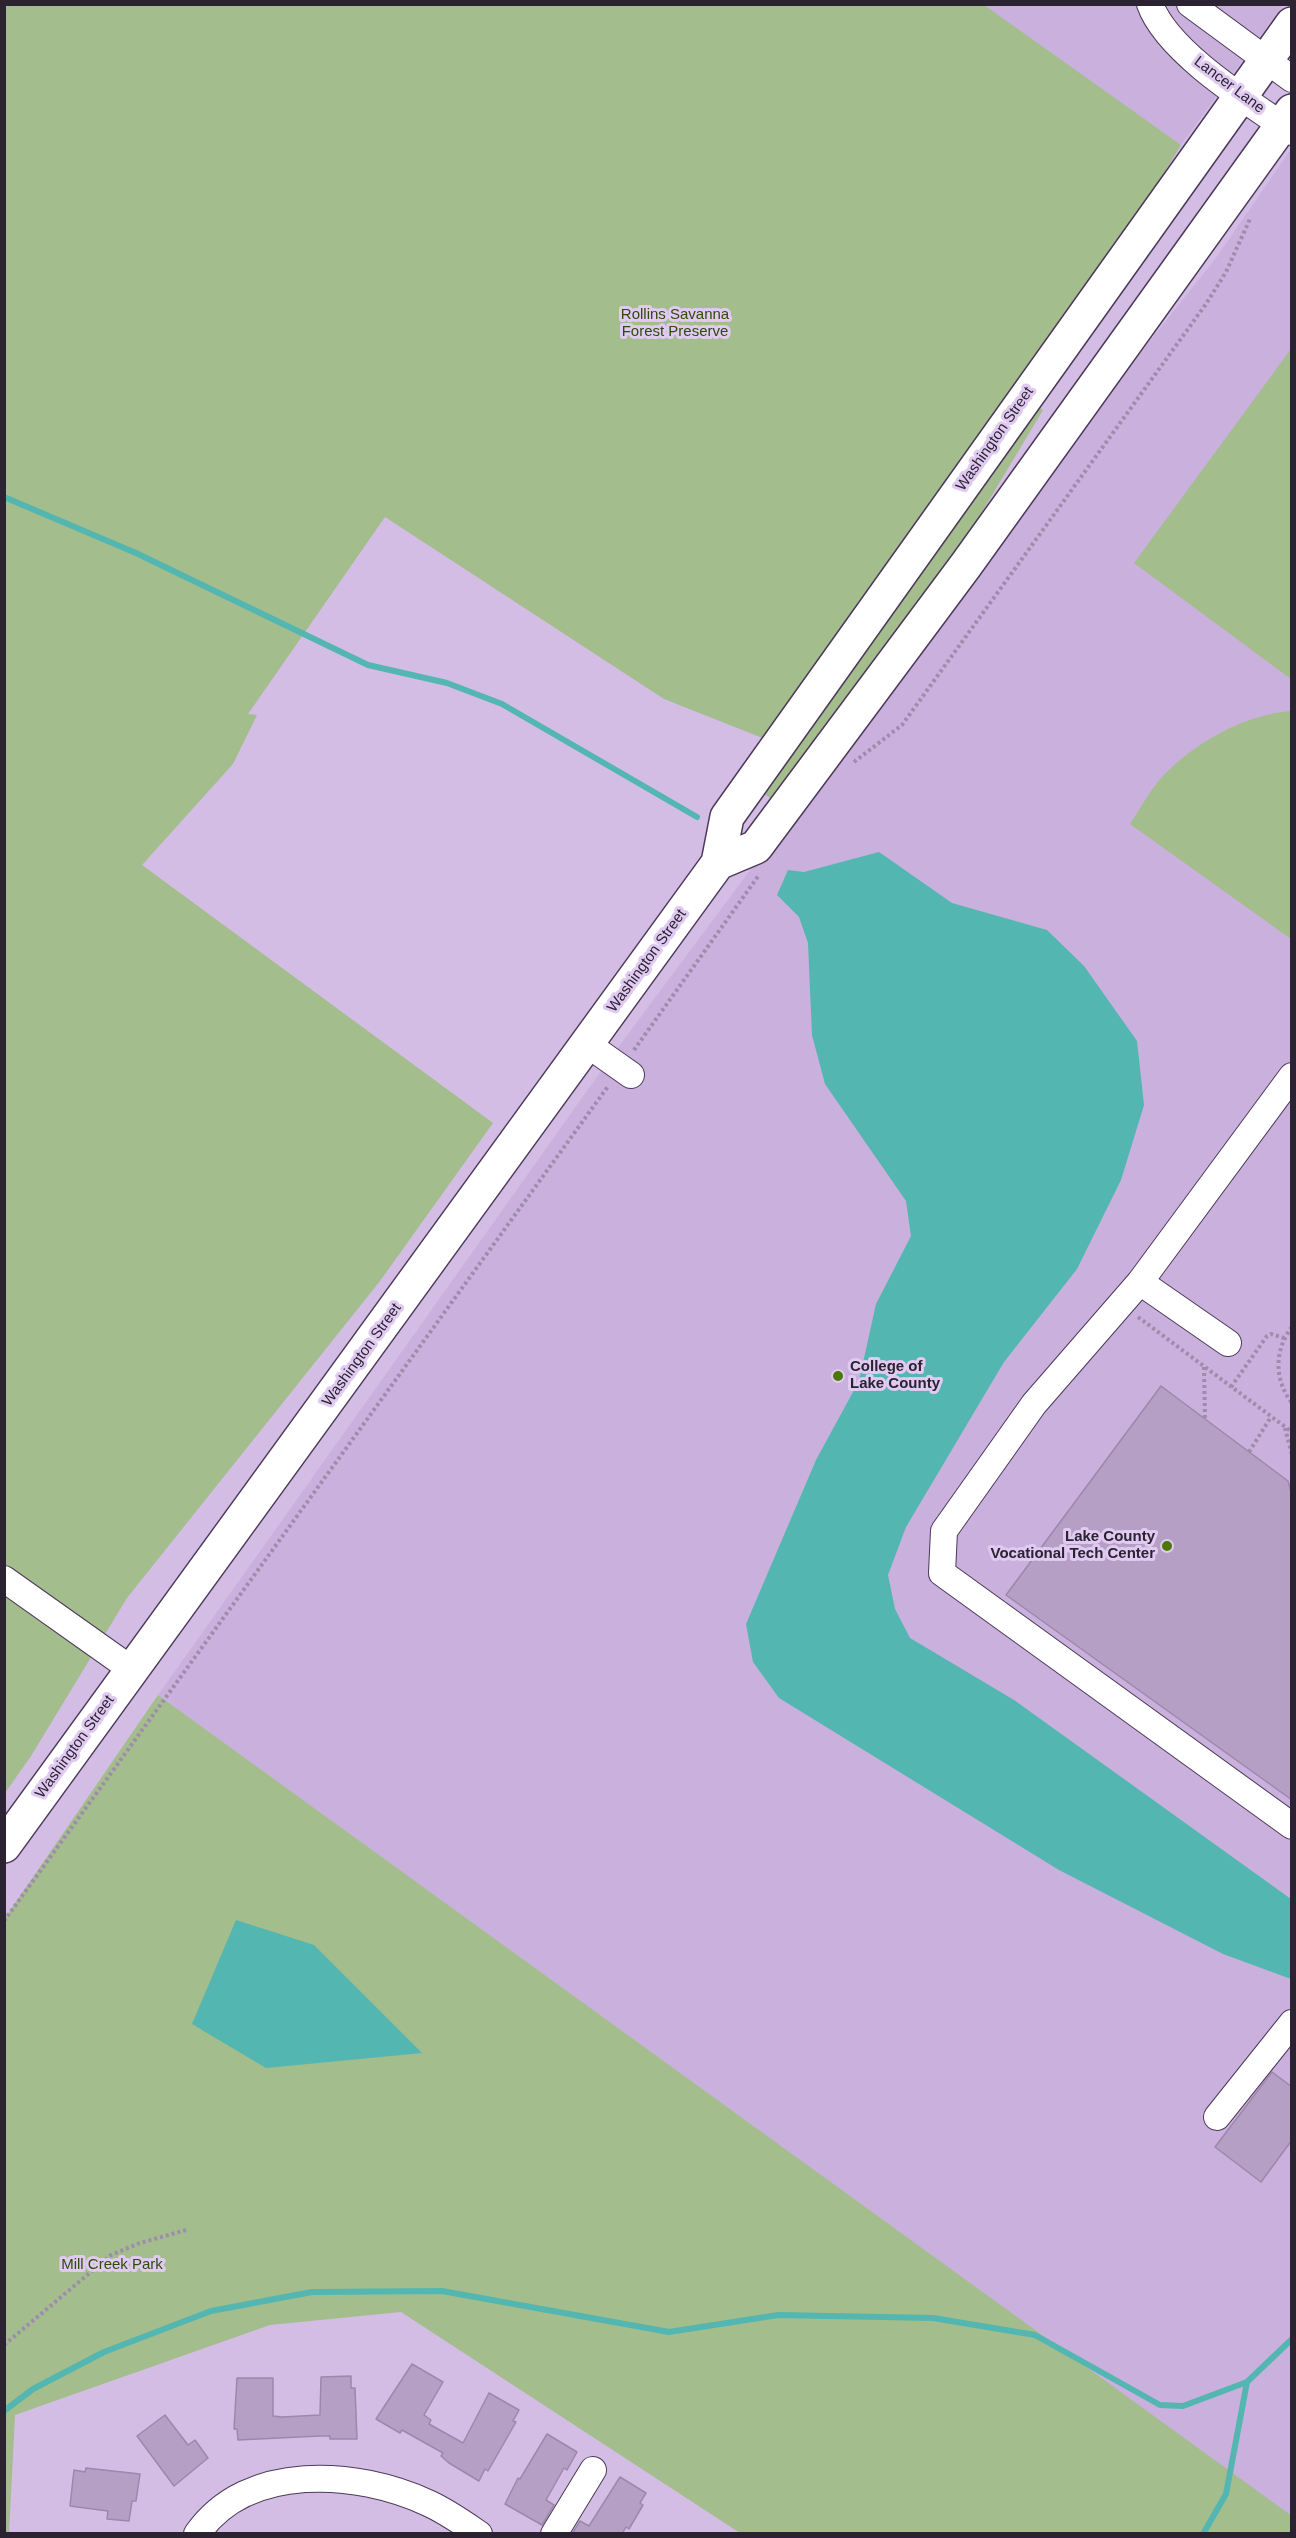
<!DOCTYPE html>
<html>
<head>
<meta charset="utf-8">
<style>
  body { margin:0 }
  #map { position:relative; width:1296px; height:2538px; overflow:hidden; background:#d3bde4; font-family:Arial,sans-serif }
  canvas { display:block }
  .frame { position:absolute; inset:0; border:6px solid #2c2332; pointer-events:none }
</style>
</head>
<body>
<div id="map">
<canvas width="1296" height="2538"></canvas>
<div class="frame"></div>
</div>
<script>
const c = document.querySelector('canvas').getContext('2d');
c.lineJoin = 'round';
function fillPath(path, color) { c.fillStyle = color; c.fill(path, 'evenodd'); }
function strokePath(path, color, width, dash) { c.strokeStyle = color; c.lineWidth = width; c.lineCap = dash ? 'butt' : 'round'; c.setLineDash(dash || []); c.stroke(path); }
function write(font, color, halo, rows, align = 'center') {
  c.font = font + ' Arial,sans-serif'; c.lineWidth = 6; c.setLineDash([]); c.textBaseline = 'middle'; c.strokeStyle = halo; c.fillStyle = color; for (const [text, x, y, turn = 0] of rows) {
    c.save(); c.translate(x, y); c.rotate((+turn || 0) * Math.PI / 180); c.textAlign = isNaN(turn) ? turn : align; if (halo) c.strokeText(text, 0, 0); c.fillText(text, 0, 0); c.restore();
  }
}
const built = new Path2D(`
  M979,5H1283L1181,145Z
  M1291,149V2516L158,1695L611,1057L1055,460L1216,258Z`);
const green = new Path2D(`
  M4,5H984L1181,145L1142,209L765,739L664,699L385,517L248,714L257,715L233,764L142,865L493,1123L380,1281L127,1598L31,1756L5,1793Z
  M1291,349V679L1134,563Z
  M1035,405L1043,410L961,547L773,800L763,793Z
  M1291,711H1292L1291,939L1130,824C1140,809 1149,792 1161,778C1194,743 1243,715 1291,711Z
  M158,1695L1292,2516L1291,2534L740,2533L401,2312L270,2325L15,2415L9,2533L5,2534V1918Z`);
const water = new Path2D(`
  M879,852L952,903L1047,930L1084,966L1137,1041L1144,1105L1121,1180L1077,1269L1004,1362L906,1527L888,1575L895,1609L910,1638L1014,1700L1291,1899V1979L1223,1954L1059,1870L779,1698L753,1662L746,1624L816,1460L859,1381L876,1304L911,1236L906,1201L825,1084L812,1035L808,943L799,917L777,895L788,870L804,872Z
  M236,1920L314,1945L422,2053L266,2068L192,2024Z`);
const stream = new Path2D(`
  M4,497L136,553L368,665L447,683L502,704L697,817
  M4,2411L33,2389L104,2352L211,2311L312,2292L442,2291L669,2332L778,2315L933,2318L1035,2335L1160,2405L1183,2406L1247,2382L1292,2339
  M1203,2534L1226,2494L1247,2382`);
const building = new Path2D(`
  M1161,1386L1288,1481L1292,1496V1800L1006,1595Z
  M1272,2072L1292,2087V2140L1261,2182L1215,2147Z
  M412,2364L443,2382L424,2415L431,2420L429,2424L463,2443L489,2393L519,2410L513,2421L516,2422L488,2471L485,2469L479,2481L449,2463L441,2456L443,2453L402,2430L400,2433L376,2419Z
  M351,2376V2388H355L357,2439H330V2436H320L238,2440L237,2429H234L237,2378H273V2416L282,2417L320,2415L321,2377Z
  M165,2415L188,2445L195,2440L208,2458L174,2486L137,2436Z
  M547,2434L577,2452L567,2470L564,2468L546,2500L554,2505L542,2525L505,2504L518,2478L520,2479Z
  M86,2468L140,2474L136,2501H132L129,2521L107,2519L108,2511L70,2506L74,2470L85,2472Z
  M620,2477L646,2493L640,2503L643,2505L629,2529L626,2527L622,2534H572L580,2521L589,2526Z`);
const path = new Path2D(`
  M854,762L902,725L1206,304L1226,272L1250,219
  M634,1050L759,875
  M1138,1317L1292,1432
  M1292,1327C1274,1350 1274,1380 1292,1403
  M1204,1367L1205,1419
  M1231,1387L1267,1336L1271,1334L1284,1338
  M1285,1428L1292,1455
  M1249,1452L1271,1417
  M4,1921L609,1085
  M4,2345L111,2255L140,2243L186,2230`);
const minor = new Path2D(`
  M1150,4C1167,52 1250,103 1292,132
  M1190,4L1292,79
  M587,1044L631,1075
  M1292,1076L1140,1282L1034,1404L944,1531L942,1573L1292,1826
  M1140,1282L1228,1343
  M4,1579L131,1669
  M1217,2117L1292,2023
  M197,2534C247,2462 357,2470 428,2503C446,2511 463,2523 479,2534
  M554,2534L593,2470`);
const major = new Path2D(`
  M718,863L756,847L966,565L1292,111
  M4,1846L718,863L727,817L1292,24`);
const markers = [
  [838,1376,6,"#4b7900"],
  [1167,1546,6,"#4b7900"]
];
const streetNames = [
  ["Lancer Lane",1229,85,37],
  ["Washington Street",995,439,-55],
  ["Washington Street",647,961,-54],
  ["Washington Street",362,1355,-54],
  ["Washington Street",75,1747,-54]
];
const parkNames = [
  ["Rollins Savanna",675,315],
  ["Forest Preserve",675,332],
  ["Mill Creek Park",112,2265]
];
const poiNames = [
  ["College of",850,1367],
  ["Lake County",850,1384],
  ["Lake County",1155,1537,"right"],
  ["Vocational Tech Center",1155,1554,"right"]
];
fillPath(built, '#cab0dd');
fillPath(green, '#a3bd8c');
fillPath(water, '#53b6b1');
strokePath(stream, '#53b6b1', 6);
fillPath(building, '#b59fc4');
strokePath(building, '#9d88ac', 1.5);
strokePath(minor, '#4d3a5a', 28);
strokePath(major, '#4d3a5a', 36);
strokePath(path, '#9e8cac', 4, [3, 3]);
strokePath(minor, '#fff', 26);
strokePath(major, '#fff', 33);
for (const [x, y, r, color] of markers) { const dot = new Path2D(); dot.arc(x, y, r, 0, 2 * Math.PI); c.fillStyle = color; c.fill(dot); strokePath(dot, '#e0caf1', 2); }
write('15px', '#2c2332', '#e0caf1', streetNames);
write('15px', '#2e4b05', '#e0caf1', parkNames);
write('bold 15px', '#2c2332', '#e0caf1', poiNames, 'left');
</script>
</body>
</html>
